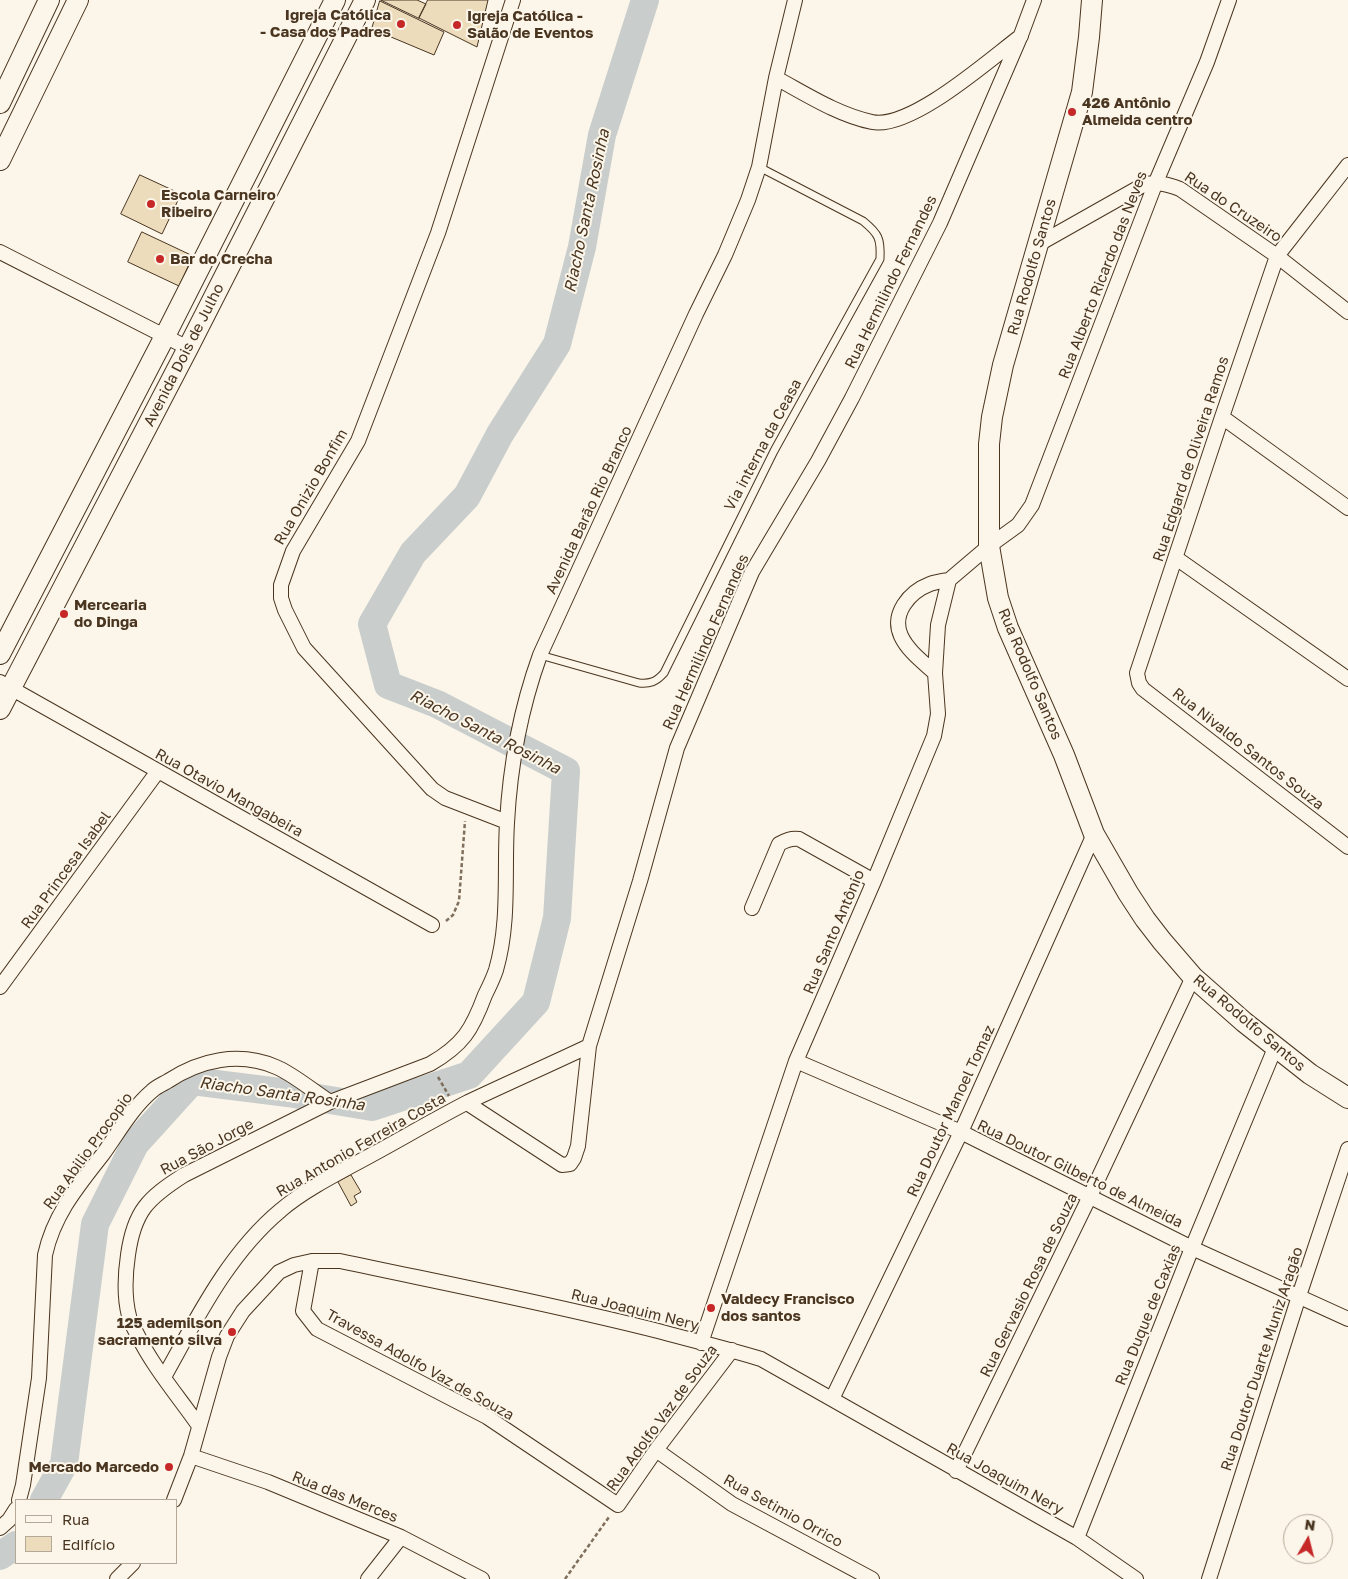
<!DOCTYPE html>
<html>
<head>
<meta charset="utf-8">
<style>
  body { margin:0 }
  #map { position:relative; width:1348px; height:1579px; overflow:hidden; background:#fbf6e9; font-family:"Golos Text",sans-serif }
  canvas { display:block }
  .legend { position:absolute; left:15px; top:1499px; width:162px; height:65px; box-sizing:border-box; background:#fbf6e9; border:1px solid #b4a999; margin:0; padding:6px 9px; list-style:none; font-size:15px; color:#4a3520 }
  .legend li { display:flex; align-items:center; gap:10px; height:25px }
  .legend b { width:25px; border:1px solid #b4a999 }
  .north { position:absolute; left:1283px; top:1514px; width:50px; height:50px; box-sizing:border-box; background:#fbf6e9; border:1px solid #b4a999; border-radius:50%; rotate:8deg; font-size:14px; font-weight:700; line-height:20px; text-align:center; color:#4a3520 }
  .north::after { content:''; display:block; margin:auto; width:18px; height:22px; background:#c62828; clip-path:polygon(50% 0,100% 100%,50% 72%,0 100%) }
</style>
</head>
<body>
<div id="map">
<canvas width="1348" height="1579"></canvas>
<ul class="legend">
<li><b style="height:6px;background:#fbf6e9"></b>Rua</li>
<li><b style="height:14px;background:#ecdcbc"></b>Edifício</li>
</ul>
<div class="north">N</div>
</div>
<script>
const c = document.querySelector('canvas').getContext('2d');
c.lineJoin = 'round';
function strokePath(path, color, width, dash) { c.strokeStyle = color; c.lineWidth = width; c.lineCap = dash ? 'butt' : 'round'; c.setLineDash(dash || []); c.stroke(path); }
function fillPath(path, color) { c.fillStyle = color; c.fill(path, 'evenodd'); }
function write(font, color, halo, rows, align = 'center') {
  c.font = font + ' "Golos Text",sans-serif'; c.lineWidth = 4; c.setLineDash([]); c.textBaseline = 'middle'; c.strokeStyle = halo; c.fillStyle = color; for (const [text, x, y, turn = 0] of rows) {
    c.save(); c.translate(x, y); c.rotate((+turn || 0) * Math.PI / 180); c.textAlign = isNaN(turn) ? turn : align; if (halo) c.strokeText(text, 0, 0); c.fillText(text, 0, 0); c.restore();
  }
}
const river = new Path2D(`
  M44,1500L64,1464L95,1224L135,1144L192,1081L288,1093L372,1107L469,1075L536,1002L557,918L566,771L437,704L388,685L372,624L413,553L467,496L500,434L557,344L582,247L602,135L645,0
  M0,1556L16,1545`);
const building = new Path2D(`
  M381,0H417L426,4L419,18Z
  M428,0H488L477,47L419,18Z
  M380,1L444,32L434,55L372,29Z
  M140,175L181,194L162,234L121,214Z
  M142,232L193,256L179,286L128,262Z
  M351,1175L361,1192L354,1196L357,1202L351,1206L338,1182Z`);
const path = new Path2D(`
  M446,921L453,915L459,901L465,821
  M438,1077L449,1096
  M565,1579L609,1517`);
const lane = new Path2D(`
  M540,655L639,683C650,684 656,682 664,673L774,451L880,259C881,239 879,234 863,221L759,167`);
const street = new Path2D(`
  M776,78C806,94 838,115 872,122C911,130 990,59 1021,36
  M1348,165L1277,256L1222,417L1137,673L1139,683L1143,689L1348,847
  M1037,245L1145,184C1158,182 1167,184 1180,189L1277,256L1348,312
  M0,252L188,348
  M1222,417L1348,508
  M1176,558L1348,679
  M935,673C923,662 908,651 901,636C891,614 909,592 930,584C935,582 942,581 949,580
  M0,682L432,925
  M507,822L445,798L432,789L304,648L285,610L281,598V585L293,551L358,441L438,233L513,0
  M752,908L779,844C786,840 791,838 799,839L874,881
  M0,987L158,771
  M796,1061L961,1132L1192,1248L1348,1319
  M467,1103L562,1165L570,1164L574,1158L578,1146L589,1046L640,881L677,748L752,572L818,461L852,398L940,223L1021,35L1034,0
  M312,1261L303,1311L317,1329L487,1417L618,1505L656,1450L732,1350
  M701,1343L796,1061L874,881L934,736L938,714L935,673L938,625L949,580L989,546L1018,525L1032,505L1156,182L1207,62L1229,0
  M164,1377C197,1318 228,1254 281,1210C305,1189 346,1169 375,1153C406,1136 437,1118 468,1102C508,1083 549,1065 589,1046
  M832,1399L961,1132L1094,834
  M199,1426C178,1396 153,1367 137,1334C134,1328 130,1322 129,1316C124,1296 125,1275 128,1255C134,1211 148,1198 184,1175L330,1102
  M656,1450L732,1504L872,1579
  M191,1456L268,1482L401,1537L482,1579
  M956,1471L1090,1196L1193,977
  M19,1500L23,1485L39,1378L45,1255C54,1214 78,1186 103,1154C118,1133 132,1108 152,1091C156,1087 163,1084 168,1081C200,1060 239,1051 276,1067C293,1074 313,1091 330,1102L430,1064C463,1045 472,1030 485,995C489,987 493,979 496,970C510,922 504,872 507,823C510,766 521,708 540,655L696,314L725,255L748,200L759,167L776,78L795,0
  M174,1500L191,1456L219,1357L227,1336L243,1311L279,1272L294,1265L312,1261H340C448,1284 556,1305 662,1332C695,1341 728,1349 761,1359L1077,1538L1136,1579
  M0,1528L9,1520L16,1509
  M1077,1538L1192,1248L1275,1048
  M117,1579L133,1563
  M368,1579L401,1537
  M1209,1579L1299,1296L1348,1149`);
const secondary = new Path2D(`
  M1092,0L1089,37L1082,92L1003,365L992,417L989,444V546L998,598L1008,628L1064,755L1094,834L1128,893L1145,919L1162,941L1193,977L1244,1022L1310,1074L1348,1098
  M0,103L49,0
  M0,160L78,0
  M0,654L165,336L335,0
  M0,709L188,348L365,0`);
const markers = [
  [401,24,5,"#c62828"],
  [457,25,5,"#c62828"],
  [1072,112,5,"#c62828"],
  [151,204,5,"#c62828"],
  [160,259,5,"#c62828"],
  [64,614,5,"#c62828"],
  [711,1308,5,"#c62828"],
  [232,1332,5,"#c62828"],
  [169,1467,5,"#c62828"]
];
const poiNames = [
  ["Igreja Católica",391,15,"right"],
  ["- Casa dos Padres",391,32,"right"],
  ["Igreja Católica -",467,16],
  ["Salão de Eventos",467,33],
  ["426 Antônio",1082,103],
  ["Almeida centro",1082,120],
  ["Escola Carneiro",161,195],
  ["Ribeiro",161,212],
  ["Bar do Crecha",170,259],
  ["Mercearia",74,605],
  ["do Dinga",74,622],
  ["Valdecy Francisco",721,1299],
  ["dos santos",721,1316],
  ["125 ademilson",222,1323,"right"],
  ["sacramento silva",222,1340,"right"],
  ["Mercado Marcedo",159,1467,"right"]
];
const streetNames = [
  ["Rua do Cruzeiro",1233,207,34],
  ["Rua Rodolfo Santos",1032,267,-74],
  ["Rua Alberto Ricardo das Neves",1103,275,-69],
  ["Rua Hermilindo Fernandes",891,282,-64],
  ["Avenida Dois de Julho",184,355,-63],
  ["Via interna da Ceasa",763,445,-62],
  ["Rua Edgard de Oliveira Ramos",1191,459,-72],
  ["Rua Onizio Bonfim",311,487,-60],
  ["Avenida Barão Rio Branco",589,510,-65],
  ["Rua Hermilindo Fernandes",706,642,-66],
  ["Rua Rodolfo Santos",1030,674,67],
  ["Rua Nivaldo Santos Souza",1248,749,38],
  ["Rua Otavio Mangabeira",229,793,29],
  ["Rua Princesa Isabel",66,870,-54],
  ["Rua Santo Antônio",834,932,-67],
  ["Rua Rodolfo Santos",1249,1023,40],
  ["Rua Doutor Manoel Tomaz",951,1111,-65],
  ["Rua Antonio Ferreira Costa",361,1145,-30],
  ["Rua São Jorge",207,1147,-28],
  ["Rua Abilio Procopio",88,1151,-54],
  ["Rua Doutor Gilberto de Almeida",1080,1174,26],
  ["Rua Gervasio Rosa de Souza",1029,1285,-64],
  ["Rua Joaquim Nery",635,1310,14],
  ["Rua Duque de Caxias",1148,1315,-68],
  ["Rua Doutor Duarte Muniz Aragão",1262,1359,-72],
  ["Travessa Adolfo Vaz de Souza",420,1365,29],
  ["Rua Adolfo Vaz de Souza",662,1418,-54],
  ["Rua Joaquim Nery",1005,1479,29],
  ["Rua das Merces",345,1497,22],
  ["Rua Setimio Orrico",783,1511,29]
];
const waterNames = [
  ["Riacho Santa Rosinha",587,211,-78],
  ["Riacho Santa Rosinha",485,732,27],
  ["Riacho Santa Rosinha",282,1094,8]
];
strokePath(river, '#c9cecd', 28);
fillPath(building, '#ecdcbc');
strokePath(building, '#4a3520', 1);
strokePath(lane, '#4a3520', 9);
strokePath(street, '#4a3520', 16);
strokePath(secondary, '#4a3520', 22);
strokePath(path, '#7f6f5c', 2.5, [4, 2.5]);
strokePath(lane, '#fbf6e9', 7);
strokePath(street, '#fbf6e9', 14);
strokePath(secondary, '#fbf6e9', 20);
for (const [x, y, r, color] of markers) { const dot = new Path2D(); dot.arc(x, y, r, 0, 2 * Math.PI); c.fillStyle = color; c.fill(dot); strokePath(dot, '#fbf6e9', 2); }
write('bold 15px', '#4a3520', '#fbf6e9', poiNames, 'left');
write('15px', '#4a3520', '#fbf6e9', streetNames);
write('italic 16px', '#4a3520', '#fbf6e9', waterNames);
</script>
</body>
</html>
